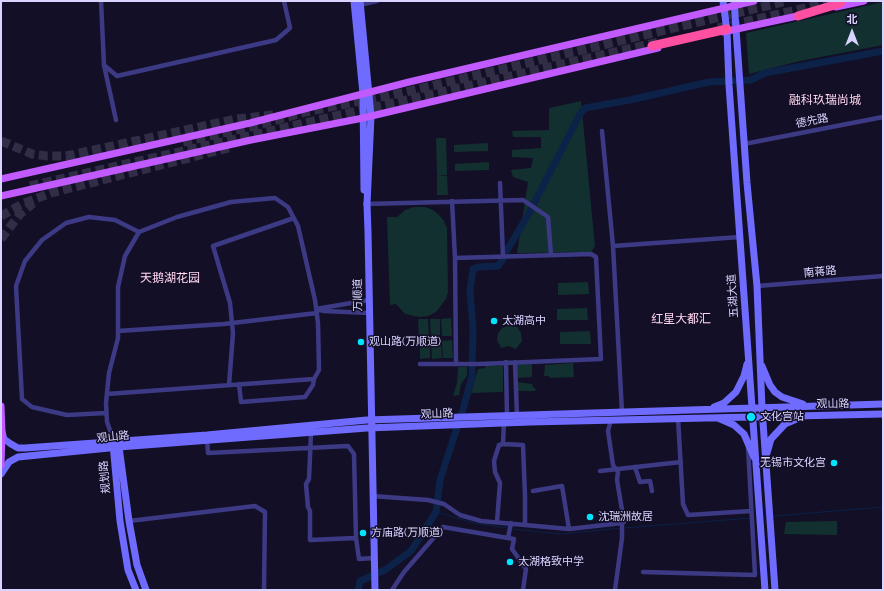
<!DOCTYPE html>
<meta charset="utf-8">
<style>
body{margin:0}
#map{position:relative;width:884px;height:591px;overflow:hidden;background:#130f26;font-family:Raleway,"Noto Sans SC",sans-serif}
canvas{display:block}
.frame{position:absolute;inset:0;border:2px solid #d9d4ff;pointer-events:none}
.north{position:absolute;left:832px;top:12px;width:40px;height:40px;-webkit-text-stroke:3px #130f26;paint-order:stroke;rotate:0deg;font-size:11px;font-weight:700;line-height:16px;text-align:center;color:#d9d4ff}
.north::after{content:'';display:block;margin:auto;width:14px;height:18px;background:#d9d4ff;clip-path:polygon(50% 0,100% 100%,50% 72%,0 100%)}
</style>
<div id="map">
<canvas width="884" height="591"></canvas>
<div class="frame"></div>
<div class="north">北</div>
</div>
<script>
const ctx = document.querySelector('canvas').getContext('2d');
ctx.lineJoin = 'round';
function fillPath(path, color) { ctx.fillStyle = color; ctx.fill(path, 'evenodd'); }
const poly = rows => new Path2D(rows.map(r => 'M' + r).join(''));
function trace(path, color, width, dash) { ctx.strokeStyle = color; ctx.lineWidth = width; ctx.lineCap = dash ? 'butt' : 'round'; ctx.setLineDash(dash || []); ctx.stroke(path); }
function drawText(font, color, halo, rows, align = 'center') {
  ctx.font = font + ' Raleway,"Noto Sans SC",sans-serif'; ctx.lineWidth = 3; ctx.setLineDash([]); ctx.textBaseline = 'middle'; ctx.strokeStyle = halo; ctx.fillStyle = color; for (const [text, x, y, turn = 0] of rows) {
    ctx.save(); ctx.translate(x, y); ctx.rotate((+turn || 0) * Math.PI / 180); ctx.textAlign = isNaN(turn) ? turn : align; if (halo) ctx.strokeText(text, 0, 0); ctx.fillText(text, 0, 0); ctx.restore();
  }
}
const green = poly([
 [883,2,883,45,800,61,749,74,746,33],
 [581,101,595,246,591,252,517,253,528,182,513,177,511,170,531,168,533,158,512,157,512,150,541,148,541,137,513,137,512,131,549,130,549,108],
 [436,138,446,138,447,175,437,176],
 [488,143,488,151,454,152,454,145],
 [489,162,489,170,455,171,455,164],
 [437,176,447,176,448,195,437,195],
 [414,207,425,207,433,210,439,215,444,221,447,228,448,292,446,299,436,312,428,316,419,317,405,314,396,304,390,305,387,217,396,217,396,218,405,210],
 [588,282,589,294,558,295,558,283],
 [587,308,588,320,557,320,557,309],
 [451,318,452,336,442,336,441,319],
 [418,319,428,319,429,337,419,337],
 [430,319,440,319,440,336,431,337],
 [508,326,517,327,521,333,522,341,516,349,508,346,501,348,497,340,498,333,502,328],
 [590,331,591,344,560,344,560,332],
 [452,340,453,358,443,358,442,341],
 [420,341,430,341,430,358,420,359],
 [431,341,441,341,442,358,432,359],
 [517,363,532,363,532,377,517,378],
 [573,363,574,377,550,378,549,376,544,376,545,365],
 [486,365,503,366,503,392,471,393,478,369,485,368],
 [458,367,467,367,467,376,461,384,459,395,453,396,457,383],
 [518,382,532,384,533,387,536,389,535,391,518,391],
 [837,521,837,535,784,534,786,522]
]);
const stream = poly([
 [436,512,474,523,507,528],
 [774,516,883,507],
 [624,528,751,518],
 [513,529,561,534,621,528]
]);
const river = poly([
 [506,252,528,215,580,114,585,108,630,100,709,82,751,80,765,73,883,51],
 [358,590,360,581,385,570,411,551,436,512,440,480,464,406,472,376,473,328,470,291,473,269,478,267,498,266,503,259]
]);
const highwayTunnel = poly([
 [718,28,831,2],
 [1,141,32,154,47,156,66,156,236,119,273,115],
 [183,142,254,126,306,112,406,92,787,1],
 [30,186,659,42],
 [1,216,22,204,51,193,232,147],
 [1,239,20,214,32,204,35,203]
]);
const street = poly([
 [101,1,104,65,116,120],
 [359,5,377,1],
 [104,65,117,76,276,40,290,28,284,1],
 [602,131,613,246,622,412],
 [744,144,883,117],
 [500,183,503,256],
 [365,204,523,200,548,217,551,255],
 [613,246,740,237],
 [455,258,456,364],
 [757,286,883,276],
 [369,300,316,309,324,311,369,313],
 [118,331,224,324,317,313],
 [506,362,507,416],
 [515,362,517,416],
 [420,364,480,364,601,359,596,257,591,254,455,258,452,201],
 [239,384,241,402,305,397,313,385,314,379],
 [229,385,233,333,230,303,213,246,294,218],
 [107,394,314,379,319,370,318,323,315,300,298,226,288,207,275,198,231,202,177,217,139,232,125,256,118,287,118,338,109,373,106,403,107,422,114,441],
 [106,413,67,415,32,407,22,399,16,286,25,261,42,240,66,223,89,217,115,220,139,232],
 [678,418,683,504,688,515,751,511],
 [611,420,608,431,613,465,618,472,617,480,624,522,622,523],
 [504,421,503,444,523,445,525,496,525,524],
 [311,433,309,479,306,484,308,507,310,511,310,540,356,538],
 [207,439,208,453,348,446,354,454,356,538,359,559,374,558],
 [635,467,640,482,650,481,652,491],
 [600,471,681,462],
 [533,491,562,486,569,529],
 [372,496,428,500,444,504,460,515,481,521,569,529,622,523,622,538,615,590],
 [129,521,255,506,265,512,264,590],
 [497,522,500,483,495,472,494,461,499,445,503,444],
 [508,538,511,523],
 [643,572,755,575,748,447],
 [392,590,404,572,443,527,514,539,512,549,526,569,523,590]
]);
const secondary = poly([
 [354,1,363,94,364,190],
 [360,1,371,116,367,204,368,232,375,590],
 [723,1,727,31,729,85,765,590],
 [734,1,747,183,757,286,762,408,775,590],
 [762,366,770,385,775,392,782,397,803,404],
 [714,407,724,403,736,392,744,376,747,364],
 [718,418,734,425,744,434,754,457],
 [2,432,4,439,11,444,18,448,25,448,207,435,367,420,883,404],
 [113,444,120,521,128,570,136,590],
 [117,444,119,447,129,521,137,565,146,590],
 [767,453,771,439,785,424,801,417],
 [1,474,9,462,18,457,119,447,367,428,530,422,883,414]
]);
const primary = poly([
 [836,7,864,1],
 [723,32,802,15],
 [1,179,250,123,409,82,754,1],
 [1,196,251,140,363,118,658,48],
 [1,406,2,432,1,465]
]);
const highway = poly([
 [798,16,841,3],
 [652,46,727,29]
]);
const markers = [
 [494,321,4,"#00e5ff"],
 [361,342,4,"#00e5ff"],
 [751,417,5,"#00e5ff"],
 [834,463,4,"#00e5ff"],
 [590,517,4,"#00e5ff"],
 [363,533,4,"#00e5ff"],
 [510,562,4,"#00e5ff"]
];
const streetNames = [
 ["德先路",812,121,-11],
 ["南蒋路",820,272,-5],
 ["万顺道",358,295,-91],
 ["五湖大道",733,296,-94],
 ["观山路",833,404,-1],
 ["观山路",437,414,-2],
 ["观山路",113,437,-6],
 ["规划路",105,477,-95]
];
const poiNames = [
 ["太湖高中",502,321],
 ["观山路(万顺道)",369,342],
 ["文化宫站",760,417],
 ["无锡市文化宫",826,463,"right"],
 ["沈瑞洲故居",598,517],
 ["方庙路(万顺道)",371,533],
 ["太湖格致中学",518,562]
];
const neighbourhoodNames = [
 ["融科玖瑞尚城",825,100],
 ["天鹅湖花园",170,278],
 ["红星大都汇",681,319]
];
fillPath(green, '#12302f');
trace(stream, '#0c2248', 1);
trace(river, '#0c2248', 7);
trace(highwayTunnel, '#312d47', 9, [9, 4.5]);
trace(street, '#3d3a85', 4.5);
trace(secondary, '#6f6bff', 7);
trace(primary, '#c25bff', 7);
trace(highway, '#ff4fa3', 9);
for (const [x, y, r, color] of markers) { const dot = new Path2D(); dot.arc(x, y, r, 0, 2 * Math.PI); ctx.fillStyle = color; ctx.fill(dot); trace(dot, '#130f26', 1.5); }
drawText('11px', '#d9d4ff', '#130f26', streetNames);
drawText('11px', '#d9d4ff', '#130f26', poiNames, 'left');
drawText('12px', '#ffd6f0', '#130f26', neighbourhoodNames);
</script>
